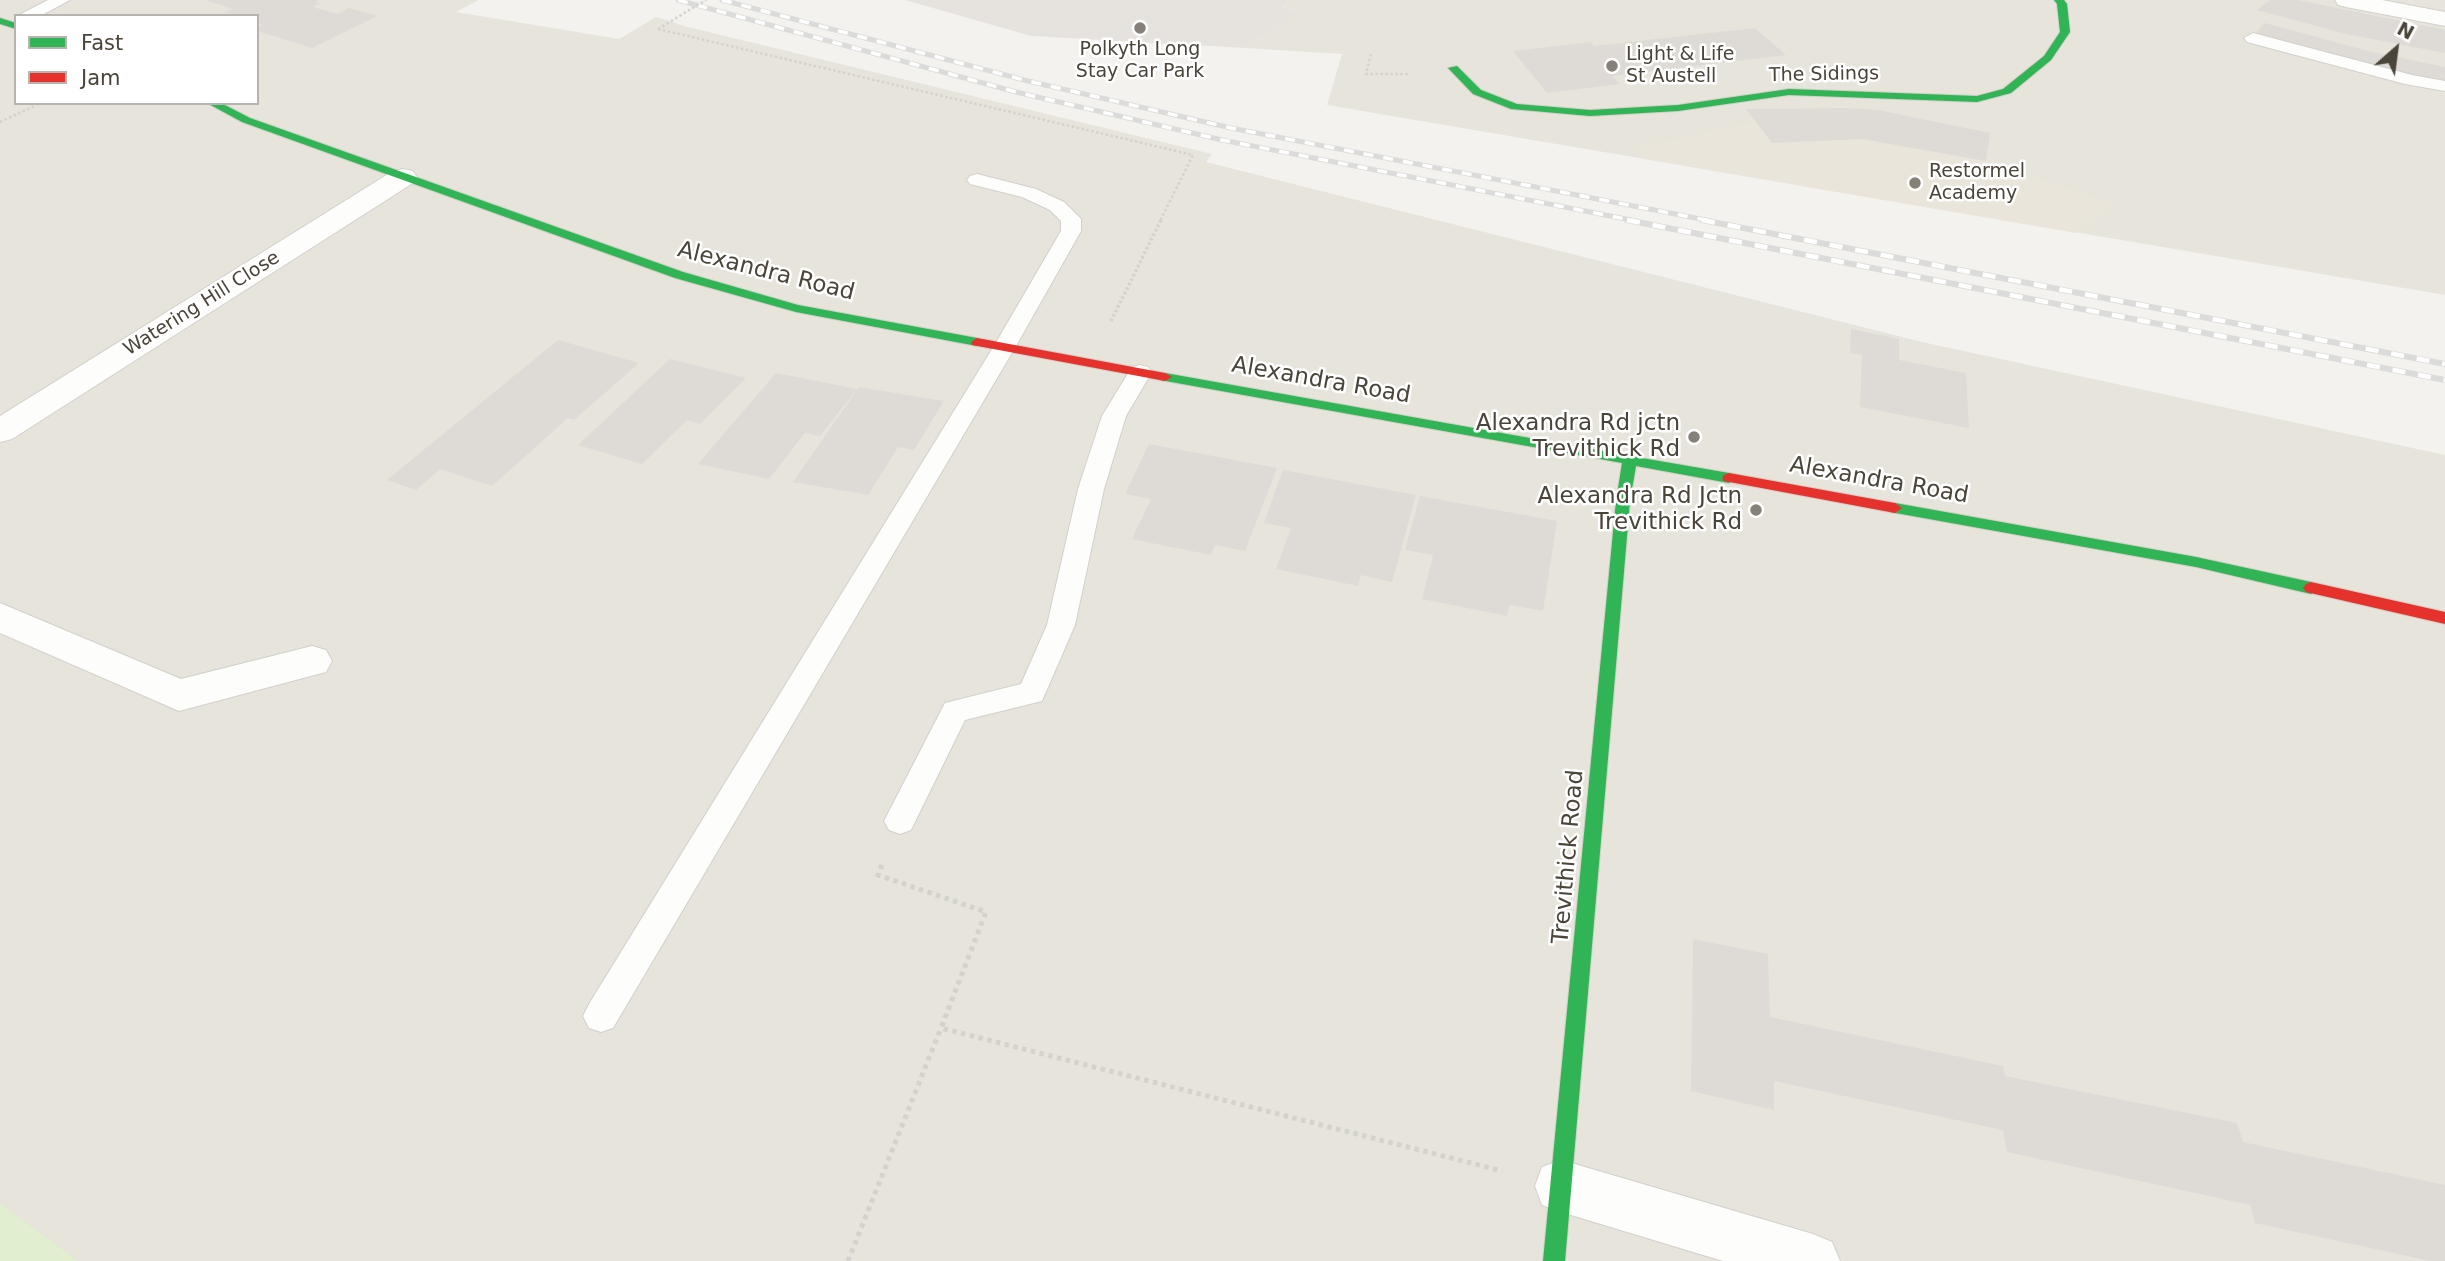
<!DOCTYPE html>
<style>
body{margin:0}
#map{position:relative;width:2445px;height:1261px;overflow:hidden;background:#f4f2ee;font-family:"DejaVu Sans",sans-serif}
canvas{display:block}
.legend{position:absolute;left:14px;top:14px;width:245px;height:91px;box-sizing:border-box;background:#fff;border:2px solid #b7b4b0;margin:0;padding:9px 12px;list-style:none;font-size:21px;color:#4b4439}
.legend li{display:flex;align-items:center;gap:14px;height:35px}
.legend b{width:35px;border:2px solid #b7b4b0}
.north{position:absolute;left:2361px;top:14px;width:70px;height:70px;-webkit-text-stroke:5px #fff;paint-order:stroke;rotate:28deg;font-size:19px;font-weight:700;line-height:28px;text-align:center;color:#4b4439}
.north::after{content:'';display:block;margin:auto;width:24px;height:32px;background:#4b4439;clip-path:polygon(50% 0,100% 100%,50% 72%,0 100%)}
</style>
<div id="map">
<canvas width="2445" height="1261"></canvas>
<ul class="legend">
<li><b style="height:9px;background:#30b455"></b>Fast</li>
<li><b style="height:9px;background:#e5322d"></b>Jam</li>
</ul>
<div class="north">N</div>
</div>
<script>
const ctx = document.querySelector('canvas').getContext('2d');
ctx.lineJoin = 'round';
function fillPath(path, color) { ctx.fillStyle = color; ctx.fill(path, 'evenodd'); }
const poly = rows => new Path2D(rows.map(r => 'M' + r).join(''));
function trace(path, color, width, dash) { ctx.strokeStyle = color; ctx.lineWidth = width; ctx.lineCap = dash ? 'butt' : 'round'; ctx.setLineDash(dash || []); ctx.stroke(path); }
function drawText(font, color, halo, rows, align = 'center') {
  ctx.font = font + ' "DejaVu Sans",sans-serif'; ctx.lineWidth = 5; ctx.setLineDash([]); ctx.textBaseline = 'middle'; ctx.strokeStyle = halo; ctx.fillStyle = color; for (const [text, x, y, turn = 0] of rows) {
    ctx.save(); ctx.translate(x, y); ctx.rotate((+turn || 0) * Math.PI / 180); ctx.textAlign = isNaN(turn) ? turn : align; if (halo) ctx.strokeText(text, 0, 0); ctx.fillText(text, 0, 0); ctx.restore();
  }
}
const residential = poly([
 [0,0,479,0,456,12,619,39,656,17,688,27,1212,154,1206,162,1922,342,2445,455,2445,1261,0,1261],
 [16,16,257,16,257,103,16,103],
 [1288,0,2445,0,2445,295,1327,105,1342,54,1245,48,1297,13,1281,5]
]);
const education = poly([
 [1846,108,1878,110,1990,133,1986,161,2113,204,2076,233,1644,159,1641,147,1755,121,1746,109]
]);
const green = poly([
 [0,1204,78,1261,0,1261]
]);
const parking = poly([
 [905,0,1288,0,1282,6,1298,13,1245,48,1031,36]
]);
const building = poly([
 [205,0,319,0,315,2,321,3,313,7,337,14,349,8,377,16,312,48,257,31,257,28,263,25,257,23,257,16,224,13,233,9],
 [2270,0,2298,0,2445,30,2445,53,2346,34,2257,10],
 [2265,23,2368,51,2445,67,2445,83,2383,70,2254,35],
 [1755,28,1786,55,1612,76,1620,84,1547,93,1513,51,1591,42,1594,46],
 [1846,108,1878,110,1990,133,1986,161,1862,139,1772,143,1746,109],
 [1851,329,1899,339,1899,360,1966,373,1969,428,1860,407,1862,355,1850,353],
 [558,340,639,363,574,420,568,418,492,486,440,469,416,490,387,480],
 [670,359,746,378,700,424,687,420,642,464,578,445],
 [776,373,857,389,820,436,805,433,769,479,698,464],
 [859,387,944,401,914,450,898,447,868,495,793,482],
 [1149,444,1277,468,1245,551,1215,545,1211,555,1132,539,1151,499,1125,494],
 [1283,470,1416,495,1392,582,1361,575,1358,586,1276,569,1291,528,1264,523],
 [1420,496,1557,521,1543,611,1510,605,1507,616,1422,599,1433,555,1405,550],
 [1693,939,1768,954,1770,1017,2003,1066,2005,1076,2237,1123,2243,1142,2445,1185,2445,1261,2430,1261,2255,1223,2250,1205,2007,1152,2003,1130,1774,1081,1774,1110,1691,1091]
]);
const pathFar2 = poly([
 [658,29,1193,155,1160,221],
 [1371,54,1366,74,1408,74],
 [0,122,41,103]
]);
const pathFar1 = poly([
 [1111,321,1161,220]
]);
const path = poly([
 [882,865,878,875,986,912,941,1028,1502,1171],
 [848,1261,941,1028]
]);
const lane = poly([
 [48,0,70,0,40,16,17,16,48,0],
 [2253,33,2412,75,2445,81,2445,91,2405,84,2247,42,2244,38,2253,33],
 [977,174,1036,189,1064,202,1081,219,1081,231,1016,346,613,1028,601,1032,589,1028,583,1016,589,1004,994,346,1061,231,1061,221,1050,210,1022,197,970,184,967,180,970,176,977,174],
 [1140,365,1148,367,1152,372,1126,416,1104,489,1075,625,1042,701,965,720,911,830,900,834,889,830,884,821,945,703,1021,684,1047,625,1078,489,1102,416,1132,367,1140,365]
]);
const street = poly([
 [2335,0,2382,0,2445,12,2445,26,2346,7,2338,5,2335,0],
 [403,169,413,171,417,177,413,183,12,439,0,442,0,416,393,171,403,169],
 [0,603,181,679,312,646,326,650,332,661,326,672,179,711,0,633,0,603],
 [1561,1160,1813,1234,1832,1242,1840,1261,1723,1261,1561,1212,1542,1205,1535,1186,1542,1167,1561,1160]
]);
const fast = poly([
 [2054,0,2064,0,2067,4,2070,32,2051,60,2011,93,1977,102,1789,95,1678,111,1590,116,1511,109,1473,94,1448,68,1457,66,1481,90,1517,104,1590,110,1678,105,1789,89,1977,96,2003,89,2044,56,2060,32,2057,4,2054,0],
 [0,18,16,23,16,29,0,24,0,18],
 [207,103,221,103,250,118,683,272,798,305,977,338,983,342,977,346,796,312,675,278,242,122,207,103],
 [1165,373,1625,455,1630,453,1636,457,1729,473,1736,478,1729,483,1636,466,1630,501,1565,1261,1543,1261,1616,501,1622,463,1160,380,1160,374,1165,373],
 [1895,503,2196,557,2311,582,2319,588,2311,594,2196,567,1890,512,1888,508,1895,503]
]);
const jam = poly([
 [977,338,1165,373,1172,377,1165,381,972,345,971,342,977,338],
 [1729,473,1895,503,1902,508,1895,513,1724,481,1722,478,1724,475,1729,473],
 [2311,582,2445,612,2445,624,2306,592,2303,588,2306,584,2311,582]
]);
const railFar1 = poly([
 [678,0,1016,92,1222,140,1636,221],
 [722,0,1028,81,1231,128,1711,221]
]);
const rail = poly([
 [1627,220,2445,380],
 [1702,220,2445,364]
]);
const pathBridge = poly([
 [658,29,706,0]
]);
const markers = [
 [1140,28,7,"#868178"],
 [1612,66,7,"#868178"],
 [1915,183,7,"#868178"],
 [1694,437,7,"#868178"],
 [1756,510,7,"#868178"]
];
const farPoinames = [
 ["Polkyth Long",1140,50,"center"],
 ["Stay Car Park",1140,72,"center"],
 ["Light & Life",1626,55],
 ["St Austell",1626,77],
 ["Restormel",1929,172],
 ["Academy",1929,194]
];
const farStreetnames = [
 ["The Sidings",1824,75,-1],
 ["Watering Hill Close",202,304,-32]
];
const streetNames = [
 ["Alexandra Road",766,272,14],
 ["Alexandra Road",1321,381,10],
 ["Alexandra Road",1879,481,10],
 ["Trevithick Road",1569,857,-85]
];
const poiNames = [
 ["Alexandra Rd jctn",1680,424],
 ["Trevithick Rd",1680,450],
 ["Alexandra Rd Jctn",1742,497],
 ["Trevithick Rd",1742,523]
];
fillPath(residential, '#e7e4dc');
fillPath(education, '#eae5da');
fillPath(green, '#e1eecf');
fillPath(parking, '#e6e3df');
fillPath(building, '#dedbd6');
trace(lane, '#d2d0cb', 2);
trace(street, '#d2d0cb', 2);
trace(fast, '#d3cfc5', 2);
trace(jam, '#d3cfc5', 2);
trace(pathFar2, '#d3d2cc', 2.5, [2.5, 2.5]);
trace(pathFar1, '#d3d2cc', 3.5, [2.5, 2.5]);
trace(path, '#d3d2cc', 5, [4.5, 4.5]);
fillPath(lane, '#fdfdfc');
fillPath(street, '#fdfdfc');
fillPath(fast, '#30b455');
fillPath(jam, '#e5322d');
trace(railFar1, '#dbdbda', 5);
trace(rail, '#dbdbda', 6);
trace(railFar1, '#fff', 3.5, [10]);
trace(rail, '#fff', 4.5, [13]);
trace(pathBridge, '#d3d2cc', 2.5, [2.5, 2.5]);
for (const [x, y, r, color] of markers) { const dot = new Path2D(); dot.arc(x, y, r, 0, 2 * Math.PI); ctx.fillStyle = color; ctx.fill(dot); trace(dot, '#fff', 2.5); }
drawText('19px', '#4b4439', '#fff', farPoinames, 'left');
drawText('19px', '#4b4439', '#fff', farStreetnames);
drawText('23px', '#4b4439', '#fff', streetNames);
drawText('23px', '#4b4439', '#fff', poiNames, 'right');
</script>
